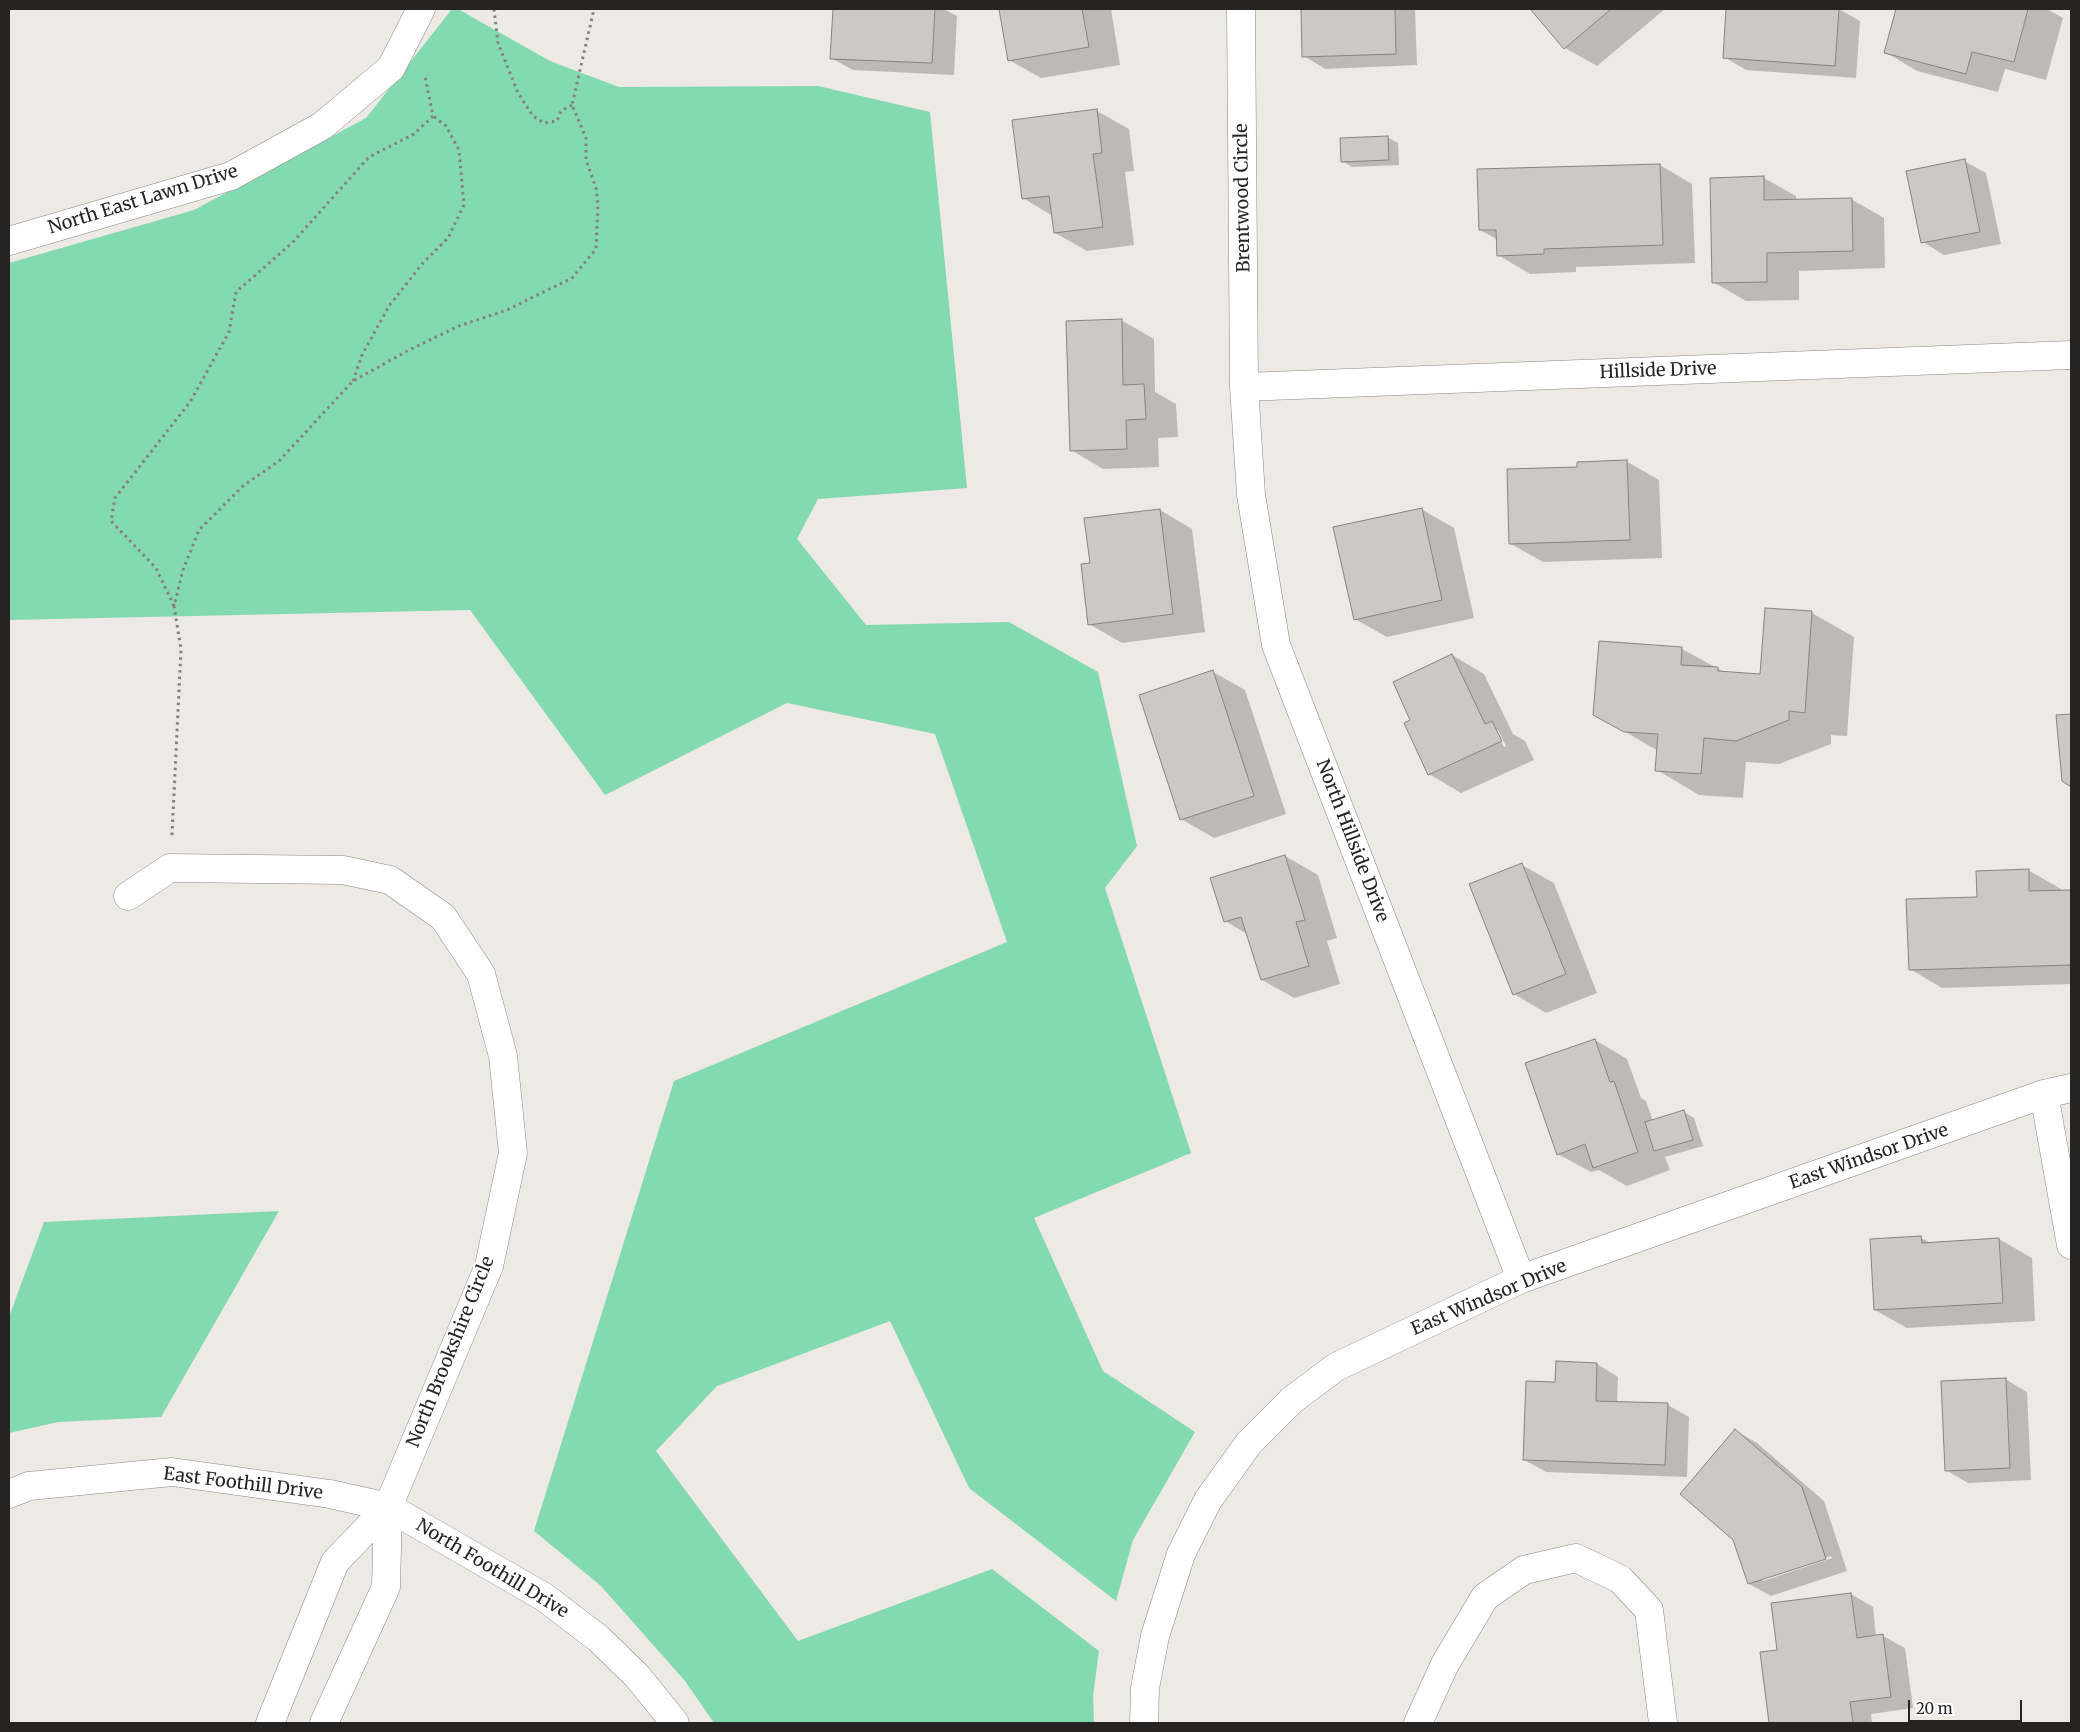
<!DOCTYPE html>
<style>
body{margin:0}
#map{position:relative;width:2080px;height:1732px;overflow:hidden;background:#ede9e4;font-family:Merriweather,serif}
canvas{display:block}
.frame{position:absolute;inset:0;border:10px solid #262422;pointer-events:none}
.scale{position:absolute;left:1908px;top:1700px;width:114px;height:22px;box-sizing:border-box;border:2px solid #262422;border-top:0;padding-left:6px;font-size:15px;line-height:18px;white-space:nowrap;color:#262422;-webkit-text-stroke:4px #fff;paint-order:stroke}
</style>
<div id="map">
<canvas width="2080" height="1732"></canvas>
<div class="frame"></div>
<div class="scale">20 m</div>
</div>
<script>
const ctx = document.querySelector('canvas').getContext('2d');
ctx.lineJoin = 'round';
function fillPath(path, color) { ctx.fillStyle = color; ctx.fill(path, 'evenodd'); }
const poly = rows => new Path2D(rows.map(r => 'M' + r).join(''));
function trace(path, color, width, dash) { ctx.strokeStyle = color; ctx.lineWidth = width; ctx.lineCap = dash ? 'butt' : 'round'; ctx.setLineDash(dash || []); ctx.stroke(path); }
function drawText(font, color, halo, rows, align = 'center') {
  ctx.font = font + ' Merriweather,serif'; ctx.lineWidth = 4.5; ctx.setLineDash([]); ctx.textBaseline = 'middle'; ctx.strokeStyle = halo; ctx.fillStyle = color; for (const [text, x, y, turn = 0] of rows) {
    ctx.save(); ctx.translate(x, y); ctx.rotate((+turn || 0) * Math.PI / 180); ctx.textAlign = isNaN(turn) ? turn : align; if (halo) ctx.strokeText(text, 0, 0); ctx.fillText(text, 0, 0); ctx.restore();
  }
}
const green = poly([
 [452,9,458,9,550,61,619,87,818,86,930,112,967,488,818,499,797,539,866,625,1009,622,1098,672,1137,846,1105,888,1191,1153,1034,1218,1103,1371,1195,1432,1133,1540,1116,1601,969,1488,890,1321,717,1386,656,1451,798,1641,992,1569,1099,1651,1093,1696,1094,1723,714,1723,685,1681,601,1586,534,1531,674,1081,1007,942,935,734,787,703,605,795,470,610,9,620,9,263,194,210,366,118],
 [279,1211,161,1417,58,1422,9,1433,9,1317,44,1222]
]);
const shadow = poly([
 [834,9,944,9,957,16,954,75,853,70,831,58],
 [1000,9,1111,9,1120,65,1041,78,1009,60],
 [1302,9,1415,9,1417,65,1325,69,1304,56],
 [1532,9,1665,9,1597,66,1565,48],
 [1728,9,1769,11,1770,9,1839,9,1860,21,1856,78,1746,70,1724,57],
 [1897,9,2047,9,2063,18,2046,80,2005,69,1998,92,1917,71,1885,52],
 [1097,111,1129,129,1134,171,1125,172,1134,245,1087,251,1055,233,1053,216,1023,198],
 [1387,137,1398,143,1399,165,1352,167,1342,161],
 [1964,161,1986,173,2001,244,1944,255,1923,242],
 [1660,165,1692,184,1695,263,1576,267,1576,272,1530,274,1498,255,1498,240,1480,230],
 [1764,178,1796,196,1796,200,1851,199,1884,218,1885,268,1799,271,1799,300,1746,301,1713,282],
 [1121,320,1154,339,1155,392,1176,404,1178,437,1158,438,1159,467,1103,469,1071,450],
 [1626,461,1659,480,1662,558,1543,562,1511,544,1579,468],
 [1421,509,1454,528,1474,618,1387,637,1355,619],
 [1160,510,1192,529,1205,632,1122,643,1089,624,1091,564],
 [1766,609,1812,613,1854,637,1847,736,1831,735,1831,744,1779,764,1746,762,1743,798,1699,795,1657,770,1658,751,1595,714,1682,649,1726,673,1761,675],
 [1452,655,1484,674,1513,734,1525,741,1534,760,1461,793,1429,774,1412,720],
 [1495,730,1498,730,1506,746,1504,747],
 [1213,672,1245,690,1286,814,1214,838,1181,819],
 [2071,715,2071,786,2063,780,2057,716],
 [1285,856,1318,875,1337,938,1327,941,1340,984,1294,998,1262,980,1247,934,1225,921],
 [1522,865,1554,883,1597,993,1546,1013,1514,994],
 [2028,870,2061,889,2061,892,2071,891,2071,984,1942,988,1910,969,1978,898],
 [1595,1040,1627,1059,1641,1098,1646,1101,1653,1121,1684,1112,1694,1118,1703,1146,1665,1157,1670,1170,1627,1186,1599,1170,1591,1172,1558,1154],
 [1921,1238,1931,1243,1999,1239,2032,1258,2035,1321,1907,1328,1875,1310],
 [1597,1364,1618,1377,1617,1403,1668,1405,1689,1417,1687,1477,1546,1472,1524,1460,1557,1383],
 [2005,1379,2027,1392,2031,1480,1968,1483,1946,1470],
 [1736,1431,1757,1443,1824,1501,1847,1571,1771,1596,1749,1584],
 [1831,1556,1832,1558,1763,1581,1763,1578],
 [1851,1594,1873,1607,1876,1637,1883,1636,1905,1648,1913,1708,1871,1714,1872,1723,1771,1723,1761,1653,1779,1651]
]);
const building = poly([
 [833,9,935,9,932,63,830,59,833,9],
 [999,9,1082,9,1089,47,1008,61,999,9],
 [1301,9,1395,9,1396,54,1302,57,1301,9],
 [1530,9,1611,9,1564,49,1530,9],
 [1726,9,1839,9,1835,66,1723,58,1726,9],
 [1896,9,2028,9,2014,62,1972,52,1966,74,1884,53,1896,9],
 [1097,109,1102,153,1093,154,1103,227,1054,233,1049,196,1022,199,1012,120,1097,109],
 [1388,136,1389,160,1341,162,1340,138,1388,136],
 [1965,159,1980,232,1921,243,1906,171,1965,159],
 [1660,164,1663,245,1544,249,1544,254,1497,256,1496,230,1479,230,1477,169,1660,164],
 [1764,176,1764,200,1852,198,1853,251,1767,253,1767,282,1712,283,1710,178,1764,176],
 [1122,319,1123,385,1144,384,1146,419,1126,420,1127,449,1070,451,1066,321,1122,319],
 [1627,460,1630,540,1509,544,1507,469,1577,467,1577,462,1627,460],
 [1422,508,1442,600,1354,620,1333,527,1422,508],
 [1160,509,1173,614,1088,625,1081,564,1090,563,1084,518,1160,509],
 [1765,608,1812,611,1805,713,1789,711,1789,720,1736,741,1704,738,1701,774,1655,771,1658,734,1624,732,1593,715,1599,641,1682,647,1681,665,1718,667,1718,671,1760,674,1765,608],
 [1452,654,1485,724,1492,721,1502,741,1428,775,1404,723,1410,720,1393,682,1452,654],
 [1213,670,1254,796,1180,820,1139,695,1213,670],
 [2071,714,2071,787,2062,781,2056,715,2071,714],
 [1285,855,1305,920,1296,922,1309,966,1261,980,1241,917,1224,922,1210,878,1285,855],
 [1522,863,1566,974,1513,995,1469,884,1522,863],
 [2029,869,2029,891,2071,890,2071,965,1909,970,1906,899,1977,897,1976,871,2029,869],
 [1595,1039,1610,1082,1614,1081,1638,1152,1593,1168,1585,1144,1557,1155,1525,1063,1595,1039],
 [1684,1110,1693,1140,1654,1151,1645,1122,1684,1110],
 [1921,1236,1922,1243,1999,1238,2003,1303,1874,1310,1870,1239,1921,1236],
 [1556,1361,1597,1363,1596,1401,1668,1403,1665,1465,1523,1460,1526,1381,1555,1382,1556,1361],
 [2006,1378,2010,1468,1945,1471,1941,1381,2006,1378],
 [1735,1429,1802,1487,1826,1559,1748,1584,1733,1540,1680,1494,1735,1429],
 [1851,1593,1857,1638,1883,1634,1891,1697,1850,1702,1853,1723,1769,1723,1760,1652,1777,1650,1771,1603,1851,1593]
]);
const path = poly([
 [494,9,498,43,518,93,533,116,544,123,557,121,561,111,572,105],
 [353,381,362,355,389,306,422,264,448,238,464,205,459,150,446,126,433,116],
 [174,606,156,568,111,521,115,498,190,402,229,332,236,292,293,242,369,157,414,134,433,116,425,77],
 [172,835,181,649,174,606,183,570,199,530,243,486,279,461,353,381,411,349,459,326,507,310,572,278,596,249,598,206,596,188,586,160,586,138,572,105,594,9]
]);
const minor = poly([
 [1241,9,1244,387,1251,495,1276,645,1521,1279],
 [9,241,231,176,322,126,391,68,421,9],
 [1244,387,2071,355],
 [128,896,170,868,343,870,390,880,443,917,481,974,503,1056,513,1153,489,1266,388,1507,335,1562,270,1723],
 [2044,1094,2071,1245],
 [9,1494,29,1486,172,1472,330,1494,388,1507,544,1597,599,1639,637,1676,675,1723],
 [324,1723,386,1587,388,1507],
 [1144,1723,1145,1688,1155,1636,1181,1554,1208,1500,1249,1443,1292,1400,1336,1367,1521,1279,2044,1094,2071,1088],
 [1418,1723,1445,1664,1485,1597,1524,1570,1576,1558,1620,1579,1649,1610,1663,1723]
]);
const streetNames = [
 ["Brentwood Circle",1243,198,-91],
 ["North East Lawn Drive",143,200,-17],
 ["Hillside Drive",1658,371,-2],
 ["North Hillside Drive",1352,841,69],
 ["East Windsor Drive",1869,1157,-19],
 ["East Windsor Drive",1489,1298,-23],
 ["North Brookshire Circle",451,1352,-68],
 ["East Foothill Drive",243,1484,7],
 ["North Foothill Drive",492,1569,31]
];
fillPath(green, '#84dab0');
fillPath(shadow, '#0003');
fillPath(building, '#cec8c5');
trace(building, '#888380', 1);
trace(minor, '#8a8782', 29);
trace(path, '#83807d', 3, [2.5, 4]);
trace(minor, '#fff', 28);
drawText('18px', '#262422', '#fff', streetNames);
</script>
